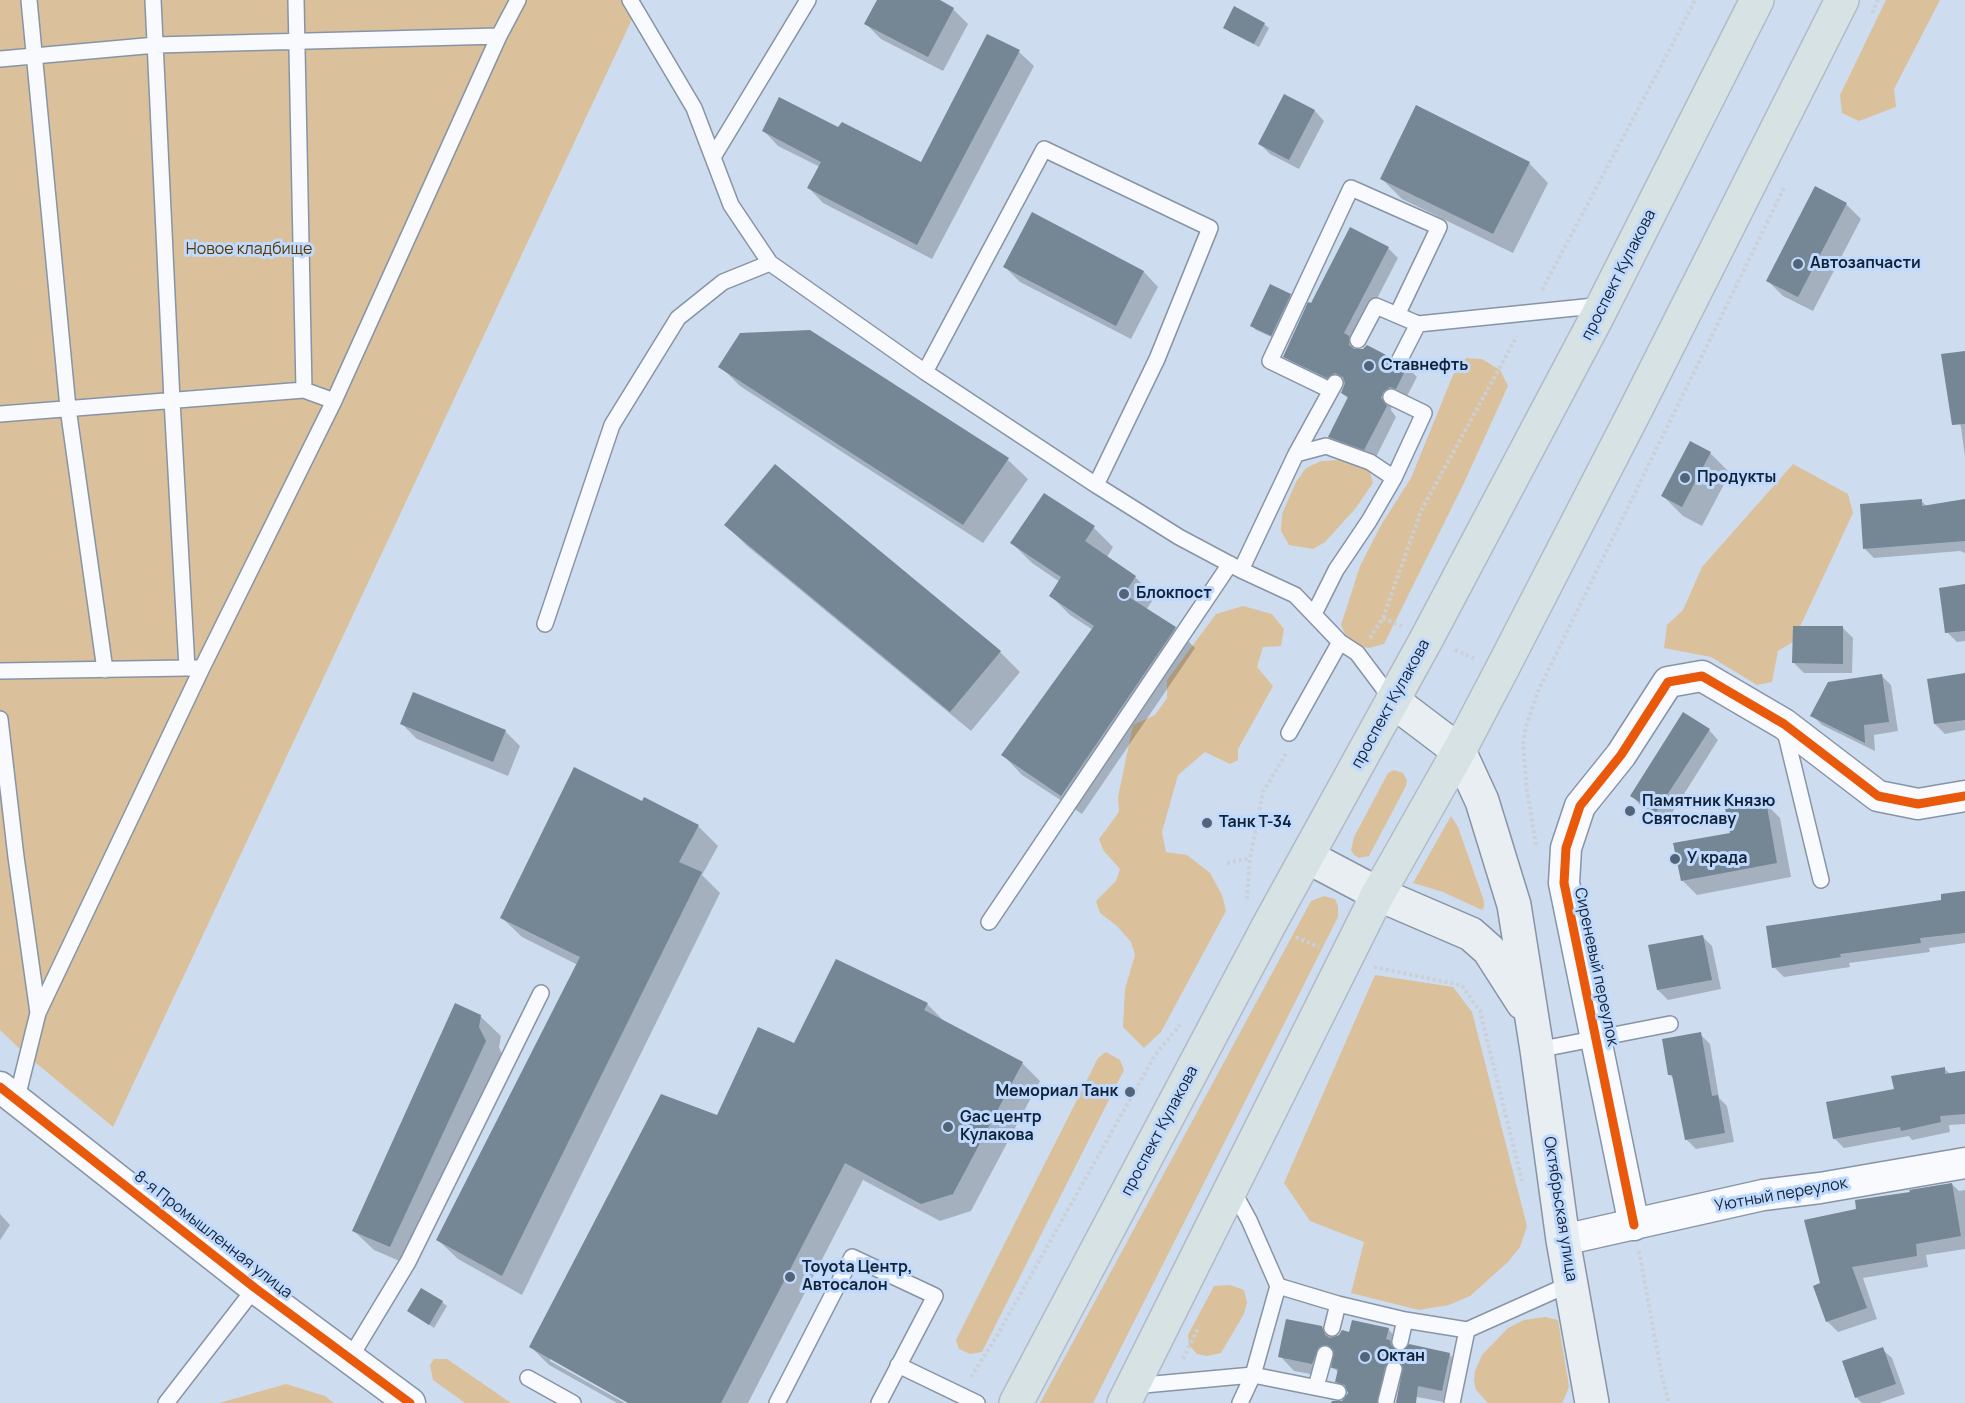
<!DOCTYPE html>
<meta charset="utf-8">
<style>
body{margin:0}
canvas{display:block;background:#cedcef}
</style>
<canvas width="1965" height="1403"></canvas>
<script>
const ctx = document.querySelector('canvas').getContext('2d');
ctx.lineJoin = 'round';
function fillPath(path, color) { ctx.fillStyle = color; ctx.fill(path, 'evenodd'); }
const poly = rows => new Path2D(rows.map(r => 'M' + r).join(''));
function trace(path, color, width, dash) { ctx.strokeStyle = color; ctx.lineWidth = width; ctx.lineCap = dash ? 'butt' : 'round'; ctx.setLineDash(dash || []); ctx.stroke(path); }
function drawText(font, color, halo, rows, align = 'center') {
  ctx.font = font + ' Manrope,sans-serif'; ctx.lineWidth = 6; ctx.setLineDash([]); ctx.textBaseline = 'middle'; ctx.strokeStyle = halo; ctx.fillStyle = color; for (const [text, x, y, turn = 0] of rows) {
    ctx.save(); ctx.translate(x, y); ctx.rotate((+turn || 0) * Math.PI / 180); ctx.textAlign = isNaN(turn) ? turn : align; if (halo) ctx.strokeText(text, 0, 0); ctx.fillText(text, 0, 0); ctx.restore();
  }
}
const green = poly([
 [0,0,641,0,113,1127,24,1053,0,1030],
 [1886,0,1940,0,1894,89,1896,107,1859,121,1842,113,1840,95],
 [1466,358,1482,359,1500,370,1508,386,1464,483,1384,644,1369,648,1355,645,1346,636,1341,625,1360,566,1381,525,1411,478,1453,375],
 [1341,460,1369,469,1373,483,1355,509,1325,542,1313,549,1289,545,1281,531,1282,514,1296,482,1306,468,1321,461],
 [1793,464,1848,494,1853,513,1793,642,1778,651,1772,682,1757,685,1711,657,1664,648,1667,625,1683,610,1702,567],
 [1243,606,1272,614,1284,629,1281,646,1263,647,1257,667,1273,686,1238,749,1238,760,1230,764,1205,752,1178,775,1162,832,1166,852,1187,855,1210,873,1222,895,1226,911,1161,1032,1144,1048,1123,1027,1125,989,1135,955,1131,942,1117,926,1100,913,1096,901,1116,881,1120,869,1103,850,1099,839,1119,812,1118,797,1133,725,1155,715,1167,698,1167,680,1216,614],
 [1394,770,1403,773,1407,780,1406,786,1369,856,1359,858,1354,855,1351,850,1354,837,1388,773],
 [1451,816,1458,827,1484,901,1484,907,1482,910,1443,892,1413,883],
 [1324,896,1335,899,1338,906,1338,917,1093,1403,1040,1403,1311,901],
 [1375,975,1453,987,1472,1012,1527,1226,1520,1247,1508,1262,1470,1296,1449,1305,1419,1310,1351,1293,1364,1242,1310,1221,1284,1183],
 [1106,1052,1120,1060,1124,1070,982,1352,970,1354,959,1349,956,1340,1098,1058],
 [1230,1285,1244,1290,1247,1302,1244,1314,1221,1353,1207,1356,1197,1354,1189,1345,1188,1335,1214,1286],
 [1545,1317,1558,1320,1569,1387,1564,1399,1562,1403,1488,1403,1476,1390,1474,1381,1475,1371,1482,1355,1508,1328,1524,1320],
 [434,1359,447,1359,511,1403,465,1403,433,1380,430,1365],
 [286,1384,325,1396,334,1403,219,1403]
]);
const shadow = poly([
 [878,0,936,0,953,9,968,24,943,71,881,39,866,24],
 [1264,24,1269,28,1259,47,1230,32,1225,27],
 [1019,52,1034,66,932,259,823,203,809,188,820,167,778,146,764,131,839,129,921,164],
 [1285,96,1315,111,1324,121,1299,169,1270,154,1260,144],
 [1529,163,1548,183,1513,253,1402,199,1382,179],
 [1846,204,1861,219,1813,311,1783,296,1768,281],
 [1032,214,1144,272,1158,287,1131,339,1020,282,1005,267],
 [1388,248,1398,258,1354,343,1359,350,1389,358,1400,368,1400,371,1404,371,1408,368,1417,377,1406,398,1392,402,1391,410,1396,417,1375,459,1340,446,1330,436,1349,399,1342,393,1347,383,1338,387,1295,366,1285,356,1312,305],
 [1290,295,1294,299,1276,339,1256,330,1251,325],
 [809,332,1008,460,1028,479,983,543,740,386,720,366],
 [1965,352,1965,456,1958,407],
 [1710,453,1730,473,1702,526,1683,516,1663,496],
 [775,466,1000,652,1020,672,971,731,746,545,726,525],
 [1921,501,1927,506,1965,501,1965,553,1960,551,1874,558,1865,549],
 [1094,528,1113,547,1107,557,1135,577,1155,597,1146,610,1175,628,1195,648,1082,814,1022,775,1003,755,1093,630,1070,615,1051,596,1060,582,1032,563,1012,543],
 [1965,586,1965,641,1957,642,1947,632],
 [1843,628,1853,638,1852,673,1804,673,1794,663],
 [1881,675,1891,685,1898,731,1874,735,1875,751,1822,725,1812,715],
 [1965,675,1965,730,1945,734,1935,724],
 [402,724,505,731,520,746,508,776,417,739],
 [1709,730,1718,740,1667,821,1641,806,1632,796],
 [643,803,698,826,718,846,702,875,720,893,522,1295,458,1259,438,1240,578,965,522,937,502,918],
 [1765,803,1780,818,1791,877,1697,895,1682,880],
 [1965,892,1965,943,1929,948,1930,952,1849,963,1850,967,1784,977,1774,967],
 [1702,936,1712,946,1721,989,1668,1000,1658,990],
 [927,1004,945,1022,1022,1063,1040,1081,971,1211,940,1221,863,1180,748,1403,631,1403,550,1357,550,1361,625,1403,617,1403,549,1365,531,1347,718,1116,795,1045],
 [480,1016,501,1036,499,1047,505,1062,404,1263,374,1250,354,1231],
 [1700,1034,1710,1044,1719,1098,1727,1106,1734,1142,1696,1149,1686,1139,1675,1080,1670,1075],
 [1944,1068,1950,1074,1965,1073,1965,1124,1949,1125,1950,1132,1912,1140,1909,1136,1844,1148,1834,1138,1895,1090],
 [1952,1184,1959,1191,1965,1190,1965,1249,1926,1255,1928,1267,1863,1278,1877,1319,1838,1332,1827,1321,1822,1284,1858,1210,1912,1193],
 [0,1214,10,1225,0,1240],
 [442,1302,447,1306,434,1328,409,1311],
 [1322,1328,1333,1338,1351,1334,1388,1329,1402,1344,1400,1352,1449,1354,1463,1369,1449,1403,1417,1397,1400,1380,1396,1393,1393,1392,1391,1403,1333,1403,1342,1402,1349,1393,1337,1381,1339,1373,1331,1365,1327,1377,1294,1371,1280,1356],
 [1882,1349,1892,1358,1905,1394,1879,1403,1862,1403,1857,1398,1844,1361]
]);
const building = poly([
 [877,0,940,0,954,8,928,57,864,24],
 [1234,6,1265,23,1254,44,1223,28],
 [987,34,1020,50,917,245,807,188,821,162,762,131,779,97,838,127,842,122,921,162],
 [1284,94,1315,110,1289,160,1258,144],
 [1416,105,1530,162,1493,234,1380,179],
 [1815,186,1847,203,1798,297,1766,281],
 [1032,212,1144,271,1116,326,1003,267],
 [1350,227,1389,247,1344,333,1349,336,1349,345,1354,349,1363,349,1367,345,1390,357,1391,366,1395,370,1404,369,1408,365,1396,389,1390,387,1383,392,1381,398,1387,406,1364,450,1328,437,1348,397,1341,393,1345,383,1343,377,1335,373,1327,378,1283,357,1308,302,1311,303],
 [1270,284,1291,294,1271,336,1250,326],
 [810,330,1009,458,963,525,718,367,740,333],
 [1965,351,1965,424,1952,425,1941,354],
 [1690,441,1711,452,1682,507,1661,496],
 [775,464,1001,651,950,712,724,525],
 [1044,493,1095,526,1085,541,1136,576,1124,594,1176,627,1061,796,1001,755,1094,626,1049,596,1061,577,1010,543],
 [1922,499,1922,506,1965,499,1965,541,1863,549,1860,504],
 [1965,584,1965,631,1945,633,1939,588],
 [1793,626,1843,626,1843,664,1792,663],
 [1965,673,1965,720,1934,724,1927,679],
 [1882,674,1889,722,1864,725,1865,743,1810,716,1828,682],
 [413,692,506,730,493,762,400,724],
 [1683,712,1710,729,1656,812,1630,796],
 [574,767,642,801,644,797,699,825,679,862,702,872,502,1276,436,1240,580,957,500,918],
 [1766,801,1777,863,1681,881,1673,843,1730,833,1725,808],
 [1965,891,1965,933,1920,938,1921,943,1840,954,1841,957,1772,968,1766,926,1941,900,1941,894],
 [1703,935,1712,980,1657,990,1648,945],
 [836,959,928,1003,924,1010,1023,1062,953,1194,921,1204,845,1163,721,1403,628,1403,529,1347,661,1094,717,1115,758,1027,794,1043],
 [455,1003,481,1015,479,1027,486,1041,390,1247,352,1231],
 [1701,1032,1712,1096,1718,1095,1725,1133,1685,1140,1672,1075,1668,1075,1662,1039],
 [1945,1067,1945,1074,1965,1071,1965,1114,1940,1116,1941,1122,1901,1131,1900,1127,1833,1139,1826,1102,1894,1089,1891,1076],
 [1952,1183,1961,1236,1916,1244,1917,1256,1852,1267,1867,1308,1826,1322,1813,1286,1820,1283,1804,1220,1856,1209,1855,1200,1910,1192,1909,1190],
 [421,1288,443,1301,429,1325,407,1311],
 [1286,1319,1322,1326,1325,1335,1330,1338,1339,1335,1342,1330,1349,1332,1352,1320,1389,1328,1386,1339,1390,1340,1391,1345,1397,1351,1403,1351,1409,1344,1450,1353,1442,1391,1418,1386,1416,1403,1396,1403,1403,1367,1400,1362,1392,1360,1385,1367,1377,1403,1331,1403,1332,1401,1342,1401,1348,1393,1345,1385,1335,1382,1338,1369,1331,1368,1334,1351,1327,1345,1319,1347,1312,1364,1278,1357],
 [1883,1347,1896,1384,1855,1398,1842,1361]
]);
const path = poly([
 [1872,13,1878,0],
 [1542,290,1671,47,1695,0],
 [1383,618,1402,626],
 [1370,638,1383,618,1421,511,1517,336],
 [1455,650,1476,659],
 [1536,845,1527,791,1523,744,1526,726,1539,689,1785,186],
 [1227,863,1250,858],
 [1247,899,1250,858,1263,792,1287,752],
 [1296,937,1319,947],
 [1374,967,1461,985,1480,1011,1522,1181],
 [1639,1251,1662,1377,1669,1403],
 [1183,1359,1199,1326],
 [971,1377,998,1334,1155,1055,1180,1025]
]);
const lane = poly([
 [29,0,68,408,105,670],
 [153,0,172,400,187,668,202,668],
 [296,0,304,390,334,401],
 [630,0,694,108,731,205,770,263],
 [0,59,156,45,499,36],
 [713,157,808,0],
 [1418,324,1604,305],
 [1358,340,1376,306,1418,324,1399,361],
 [925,372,1044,149,1210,228,1157,359,1096,485],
 [1330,390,1270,361,1351,188,1439,227,1397,315],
 [0,414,304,390],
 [1296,454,1326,446,1370,462,1394,478],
 [1241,570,1296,454,1335,383],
 [1314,614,1336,570,1369,521,1394,478,1424,413,1391,397],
 [545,624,612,425,678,318,723,282,770,263,925,372,1096,485,1179,537,1241,570,1295,595,1340,642,1357,653,1393,701],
 [0,671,187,668],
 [0,719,16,857,38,1013],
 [1784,727,1821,880],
 [1289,733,1340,642],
 [989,922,1230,564],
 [1537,1050,1670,1024],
 [16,1102,38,1013,202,668,334,401,499,36,518,0],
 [1232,1189,1249,1220,1278,1286,1338,1304,1405,1320,1467,1330,1572,1283],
 [1332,1328,1338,1304],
 [1400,1342,1405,1320],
 [350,1358,408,1262,541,993],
 [898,1365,977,1403],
 [528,1378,573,1403],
 [1133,1386,1253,1375,1278,1286],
 [1316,1387,1325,1354],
 [1386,1401,1394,1369],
 [166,1403,255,1288],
 [777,1403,852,1257,935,1296,879,1403],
 [1240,1403,1253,1375,1338,1392],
 [1452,1403,1467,1330]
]);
const street = poly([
 [0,1087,255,1288,410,1403],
 [1634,1225,1564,883,1566,848,1580,806,1621,755,1668,682,1702,676,1784,724,1878,796,1918,804,1965,796],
 [1563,1240,1763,1195,1820,1188,1965,1163]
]);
const secondary = poly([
 [1393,701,1459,751,1482,801,1514,905,1537,1050,1563,1240,1592,1403],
 [1308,857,1378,894,1471,934,1489,950,1523,1003]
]);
const primary = poly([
 [1016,1403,1269,925,1427,638,1597,317,1757,0],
 [1124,1403,1378,894,1459,751,1501,671,1636,409,1842,0]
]);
const cycleway = poly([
 [0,1087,255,1288,410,1403],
 [1634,1225,1564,883,1566,848,1580,806,1621,755,1668,682,1702,676,1784,724,1878,796,1918,804,1965,796]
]);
const markers = [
 [1798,264,6,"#546478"],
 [1369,366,6,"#546478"],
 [1685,478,6,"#546478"],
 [1124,594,6,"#546478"],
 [1630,811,6,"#546478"],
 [1207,823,6,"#546478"],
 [1675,859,6,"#546478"],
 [1130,1092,6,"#546478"],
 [948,1127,6,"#546478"],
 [790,1277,6,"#546478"],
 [1365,1357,6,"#546478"]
];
const parkNames = [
 ["Новое кладбище",249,250]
];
const poiNames = [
 ["Автозапчасти",1810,264],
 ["Ставнефть",1381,366],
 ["Продукты",1697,478],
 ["Блокпост",1136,594],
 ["Памятник Князю",1642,802],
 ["Святославу",1642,820],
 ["Танк Т-34",1219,823],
 ["У крада",1687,859],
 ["Мемориал Танк",1118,1092,"right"],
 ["Gac центр",960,1118],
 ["Кулакова",960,1136],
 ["Toyota Центр,",802,1268],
 ["Автосалон",802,1286],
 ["Октан",1377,1357]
];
const streetNames = [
 ["проспект Кулакова",1619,275,-63],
 ["проспект Кулакова",1391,704,-61],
 ["Сиреневый переулок",1596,967,78],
 ["проспект Кулакова",1160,1131,-62],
 ["Уютный переулок",1781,1195,-10],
 ["Октябрьская улица",1560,1209,81],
 ["8-я Промышленная улица",213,1235,38]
];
fillPath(green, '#dac19b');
fillPath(shadow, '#0003');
fillPath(building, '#758694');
trace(lane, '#8794a6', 18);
trace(street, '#8794a6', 33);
trace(secondary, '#8794a6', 36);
trace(primary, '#b1bac6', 36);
trace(path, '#cbd0d6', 4, [3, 3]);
trace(lane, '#f8fafd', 15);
trace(street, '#f8fafd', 30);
trace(secondary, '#e8eef1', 33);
trace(primary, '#d7e2e5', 33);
trace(cycleway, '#e8590c', 9);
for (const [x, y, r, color] of markers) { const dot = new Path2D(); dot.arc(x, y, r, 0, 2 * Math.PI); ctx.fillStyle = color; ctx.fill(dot); trace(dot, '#c0dafd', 2); }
drawText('16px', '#583800', '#c0dafd', parkNames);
drawText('bold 16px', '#122338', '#c0dafd', poiNames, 'left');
drawText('16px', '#122338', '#c0dafd', streetNames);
</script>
